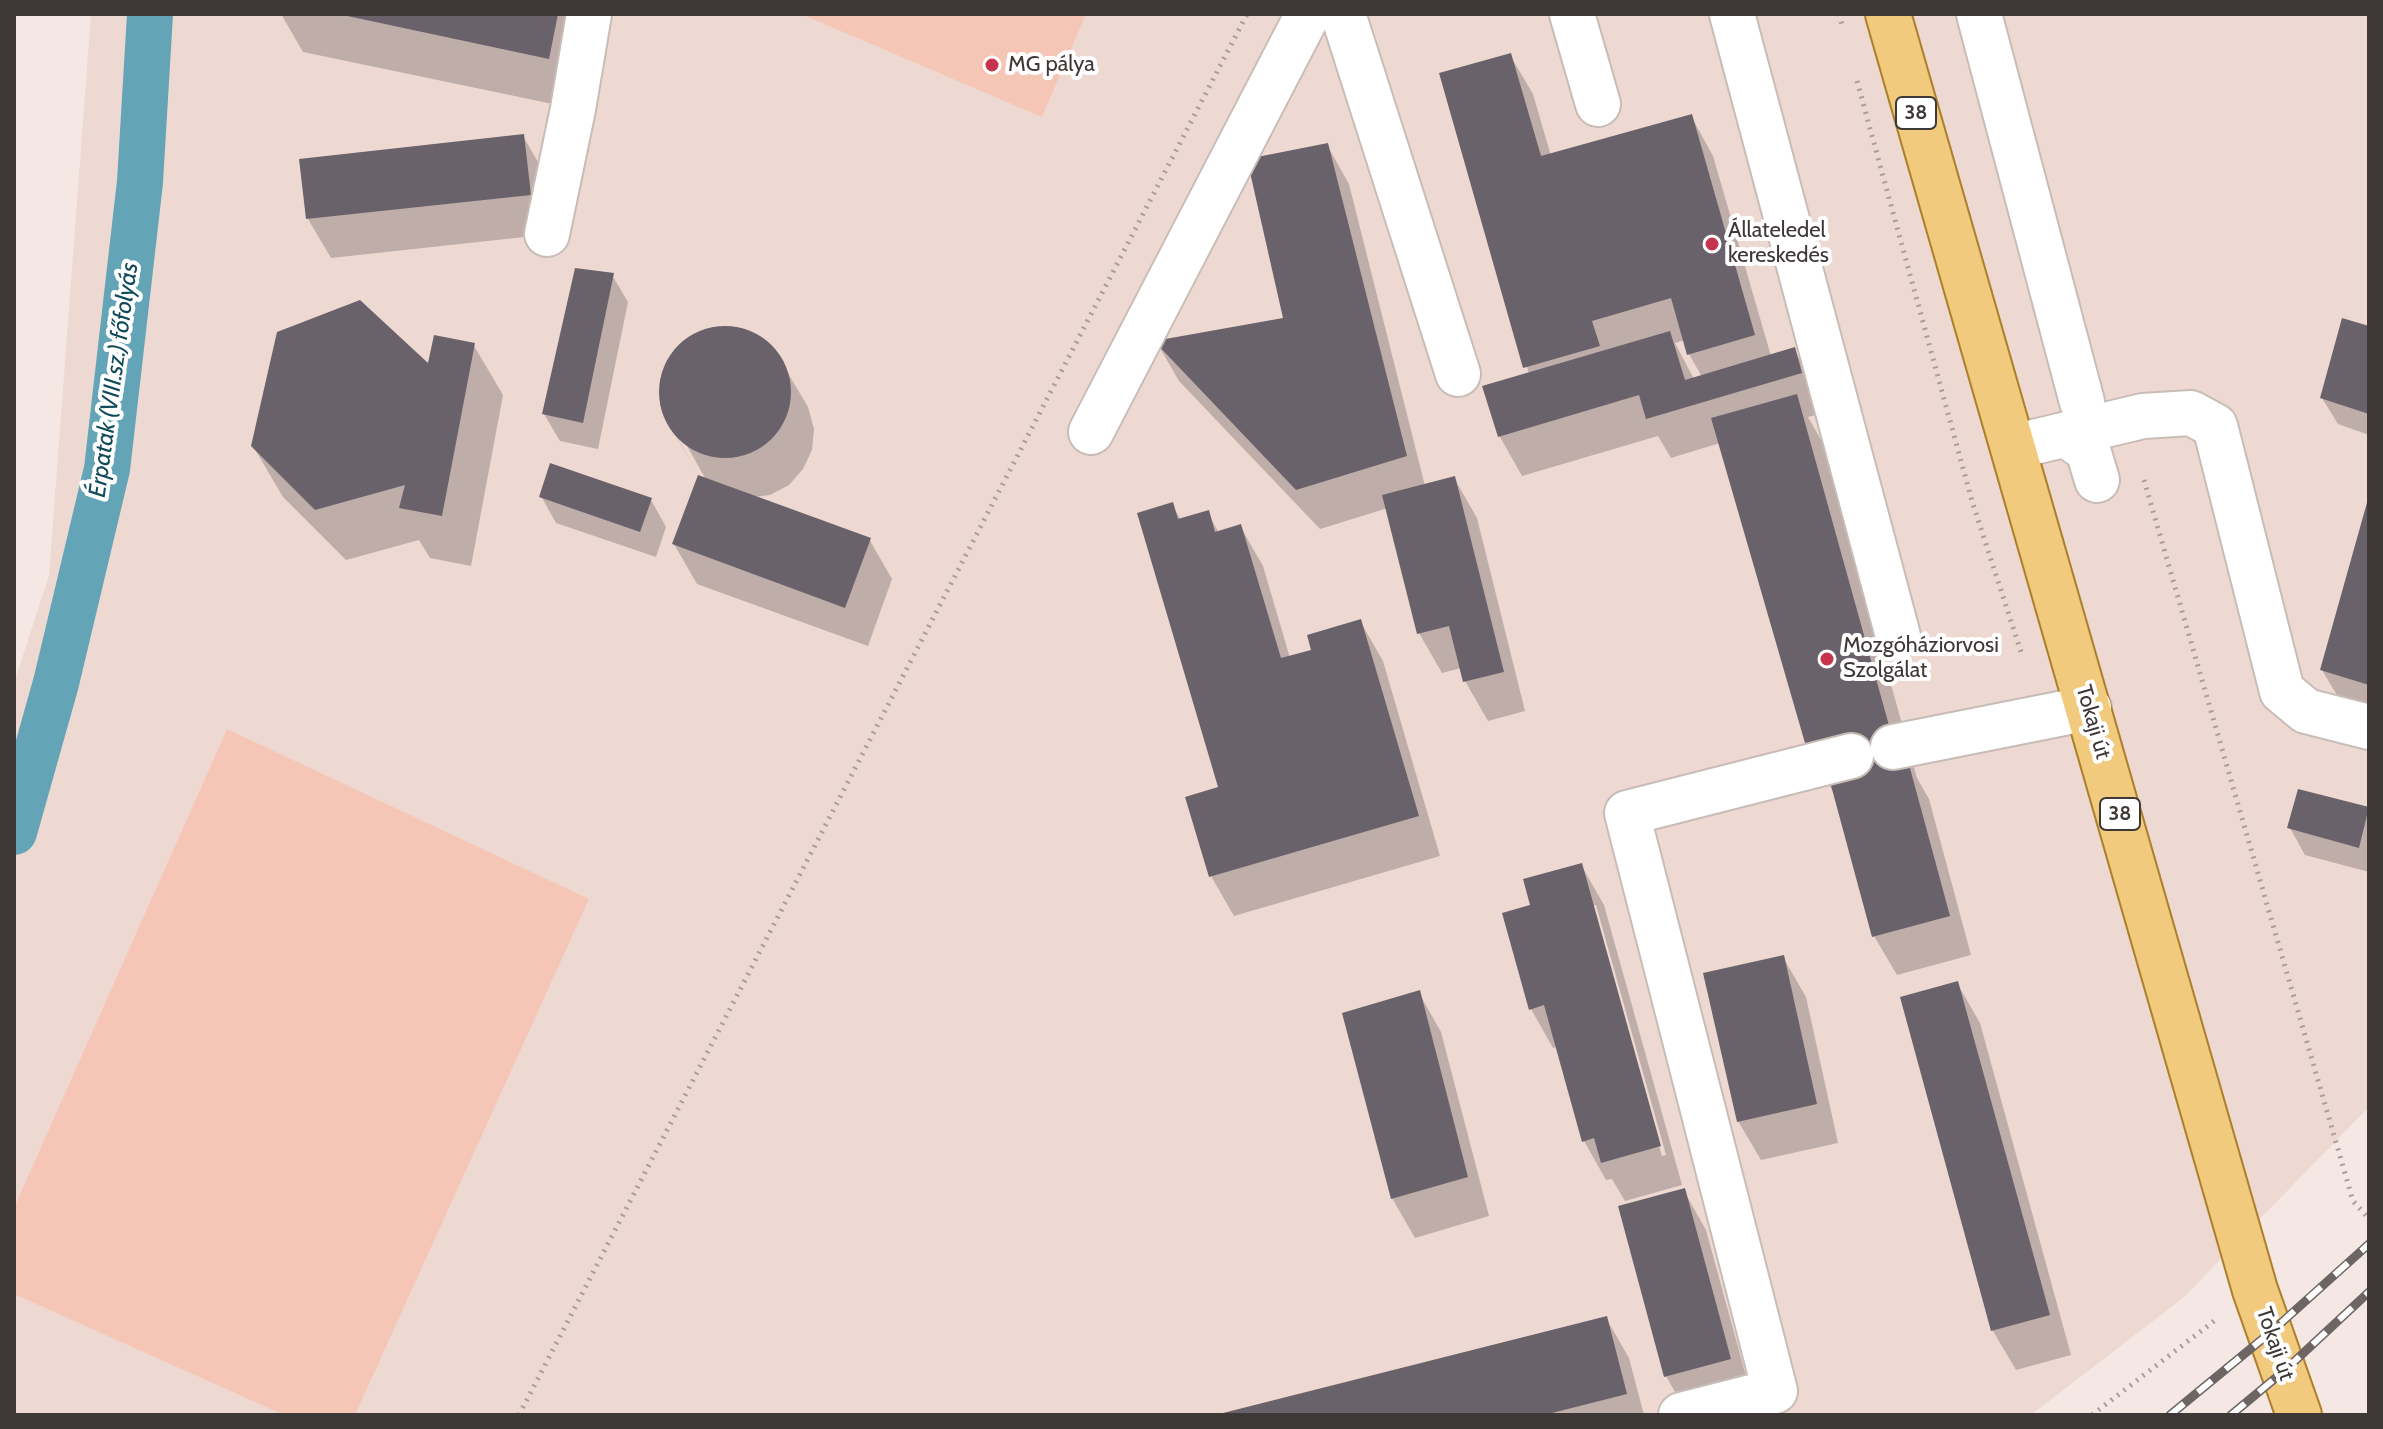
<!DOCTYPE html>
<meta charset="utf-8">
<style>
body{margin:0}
#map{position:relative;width:2383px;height:1429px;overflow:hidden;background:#f5e8e4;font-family:Cabin,sans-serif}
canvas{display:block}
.frame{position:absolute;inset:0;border:16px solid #3e3937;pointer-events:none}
</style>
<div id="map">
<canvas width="2383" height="1429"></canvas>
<div class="frame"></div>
</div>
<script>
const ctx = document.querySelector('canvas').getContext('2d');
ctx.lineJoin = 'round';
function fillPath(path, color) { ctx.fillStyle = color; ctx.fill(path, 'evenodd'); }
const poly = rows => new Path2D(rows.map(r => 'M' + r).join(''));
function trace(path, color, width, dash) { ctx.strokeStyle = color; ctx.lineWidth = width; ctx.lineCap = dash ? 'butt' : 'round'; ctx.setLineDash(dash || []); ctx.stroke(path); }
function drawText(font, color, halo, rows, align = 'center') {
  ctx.font = font + ' Cabin,sans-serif'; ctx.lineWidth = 8; ctx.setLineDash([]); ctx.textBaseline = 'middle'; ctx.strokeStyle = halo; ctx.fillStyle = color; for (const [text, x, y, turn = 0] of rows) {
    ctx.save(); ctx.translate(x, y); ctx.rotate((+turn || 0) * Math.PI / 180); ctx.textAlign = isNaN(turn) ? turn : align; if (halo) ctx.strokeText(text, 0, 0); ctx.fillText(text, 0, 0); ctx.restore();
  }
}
const built = poly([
 [91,14,2369,14,2369,1107,2183,1298,2031,1415,14,1415,14,683,49,575]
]);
const green = poly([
 [801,14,1086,14,1042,117],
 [227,729,589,899,355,1415,284,1415,14,1294,14,1208]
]);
const shadow = poly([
 [281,14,596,14,577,109,303,52],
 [1510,55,1533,94,1551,156,1691,116,1713,156,1771,356,1794,349,1816,389,1824,413,1808,417,1825,447,1917,778,1929,799,1971,955,1897,975,1874,936,1837,798,1808,749,1720,443,1671,458,1658,436,1522,476,1500,437,1485,388,1529,374,1442,74],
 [1685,340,1689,354,1702,377,1694,379,1675,343],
 [523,136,546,176,552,234,331,258,308,219],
 [1327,145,1349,184,1425,486,1454,478,1477,518,1525,711,1488,721,1465,681,1461,668,1442,673,1419,633,1388,508,1320,529,1179,381,1157,343,1286,319],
 [612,275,628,302,598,449,560,441,544,414],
 [2369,328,2369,435,2338,424,2322,398],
 [714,329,736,329,756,336,773,348,808,407,814,429,812,450,803,469,789,485,770,495,754,497,869,539,892,579,868,646,697,584,674,544,705,478,681,435,677,437,697,471,671,428,662,409,661,388,666,367,677,348,694,335],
 [473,344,503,395,471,566,430,558,419,540,346,560,283,497,253,446,430,367],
 [541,496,651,500,666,527,656,557,556,523],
 [2369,503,2369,706,2338,697,2322,670],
 [1172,505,1181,520,1208,513,1219,533,1240,526,1263,566,1290,658,1314,651,1360,621,1383,661,1440,856,1234,916,1211,876,1220,789],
 [2368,809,2369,872,2305,855,2290,828],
 [1581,865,1604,905,1682,1185,1625,1201,1612,1179,1606,1180,1584,1141,1557,1047,1553,1048,1531,1009,1533,906],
 [1592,905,1596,905,1666,1155,1662,1156],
 [1783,957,1806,997,1838,1143,1761,1160,1738,1121],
 [1957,983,1980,1023,2071,1355,2016,1370,1993,1331,1902,998],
 [1419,993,1441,1032,1489,1216,1415,1238,1392,1198],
 [1684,1191,1706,1230,1752,1398,1688,1415,1666,1376],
 [1606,1318,1629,1358,1644,1415,1219,1415]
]);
const canal = poly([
 [14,832,56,683,107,469,140,182,150,14]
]);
const building = poly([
 [338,14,558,14,549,59],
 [1511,53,1541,156,1692,114,1755,335,1687,355,1671,298,1592,321,1600,346,1523,368,1439,73],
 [524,134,531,195,306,219,299,159],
 [1328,143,1407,456,1296,490,1154,341,1283,318,1247,159],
 [575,268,614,273,583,423,542,414],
 [360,300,428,363,434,335,475,343,442,516,399,508,405,485,315,510,251,446,277,332],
 [2342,318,2369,326,2369,414,2320,398],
 '659 392a66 66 0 1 1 132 0a66 66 0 1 1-132 0Z',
 [1670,331,1685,380,1795,347,1802,373,1646,419,1639,395,1498,437,1482,386],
 [1797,394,1890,729,1907,757,1950,916,1872,937,1829,778,1807,750,1711,418],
 [550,463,652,498,640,532,539,497],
 [698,475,871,538,845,608,672,544],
 [1455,476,1504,672,1463,682,1449,626,1417,634,1382,495],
 [2368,499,2369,499,2369,685,2320,670],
 [1173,502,1178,519,1209,510,1215,532,1241,524,1281,658,1311,650,1307,635,1361,619,1419,816,1209,877,1185,797,1218,787,1137,513],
 [2298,789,2369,807,2359,848,2287,828],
 [1582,863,1661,1146,1601,1163,1594,1138,1582,1142,1544,1005,1529,1010,1502,913,1530,905,1523,879],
 [1784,955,1817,1104,1737,1122,1703,973],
 [1958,981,2050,1315,1991,1331,1900,997],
 [1420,990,1468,1177,1391,1199,1342,1013],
 [1685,1188,1731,1359,1664,1377,1618,1206],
 [1607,1316,1627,1394,1544,1415,1215,1415]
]);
const path = poly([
 [1839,14,1842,25],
 [1857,81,1972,501,2022,655],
 [2144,480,2353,1201,2369,1219],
 [519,1415,1247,14],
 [2092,1415,2218,1318]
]);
const minor = poly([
 [1343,14,1458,374],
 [1572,14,1598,104],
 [1732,14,1898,636],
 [1979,14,2082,402],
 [547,234,573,109,589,14],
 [1091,432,1308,14],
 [2066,435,2088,450,2097,480],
 [2013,447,2143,416,2191,413,2215,426,2282,691,2306,711,2369,727],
 [1893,747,2089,708],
 [1681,1415,1775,1391,1627,813,1851,756]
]);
const major = poly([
 [1888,14,2255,1290,2299,1415]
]);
const rail = poly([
 [2170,1415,2271,1332,2369,1244],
 [2231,1415,2284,1371,2369,1292]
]);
const markers = [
 [992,65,8,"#c5344c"],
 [1712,244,8,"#c5344c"],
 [1827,659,8,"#c5344c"]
];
const shields = [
 [1916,113,40],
 [2120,814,40]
];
const shieldNames = [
 ["38",1916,113],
 ["38",2120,814]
];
const poiNames = [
 ["MG pálya",1008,65],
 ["Állateledel",1728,231],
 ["kereskedés",1728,256],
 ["Mozgóháziorvosi",1843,646],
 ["Szolgálat",1843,671]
];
const streetNames = [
 ["Tokaji út",2093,722,74],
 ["Tokaji út",2275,1344,71]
];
const waterNames = [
 ["Érpatak (VIII.sz.) főfolyás",114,380,-82]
];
fillPath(built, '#eed9d2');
fillPath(green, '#f5c6b5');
fillPath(shadow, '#0003');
trace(canal, '#63a4b7', 46);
fillPath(building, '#69626a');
trace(minor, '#c8bcb7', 48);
trace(major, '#ad802c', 48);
trace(path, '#a89e9b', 5, [2, 6]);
trace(minor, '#fff', 44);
trace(major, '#f2ca7d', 44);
trace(rail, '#6c6563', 9);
trace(rail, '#fff', 6, [18]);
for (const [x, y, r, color] of markers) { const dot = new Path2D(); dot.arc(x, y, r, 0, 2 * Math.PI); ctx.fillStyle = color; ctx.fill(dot); trace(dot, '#fff', 3); }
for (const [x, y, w] of shields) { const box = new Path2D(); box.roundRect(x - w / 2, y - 16, w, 32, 6); ctx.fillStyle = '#fff'; ctx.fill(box); trace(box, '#3e3937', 2); }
drawText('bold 20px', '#3e3937', null, shieldNames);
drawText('22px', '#3e3937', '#fff', poiNames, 'left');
drawText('22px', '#3e3937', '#fff', streetNames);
drawText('italic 24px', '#114b59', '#fff', waterNames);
</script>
